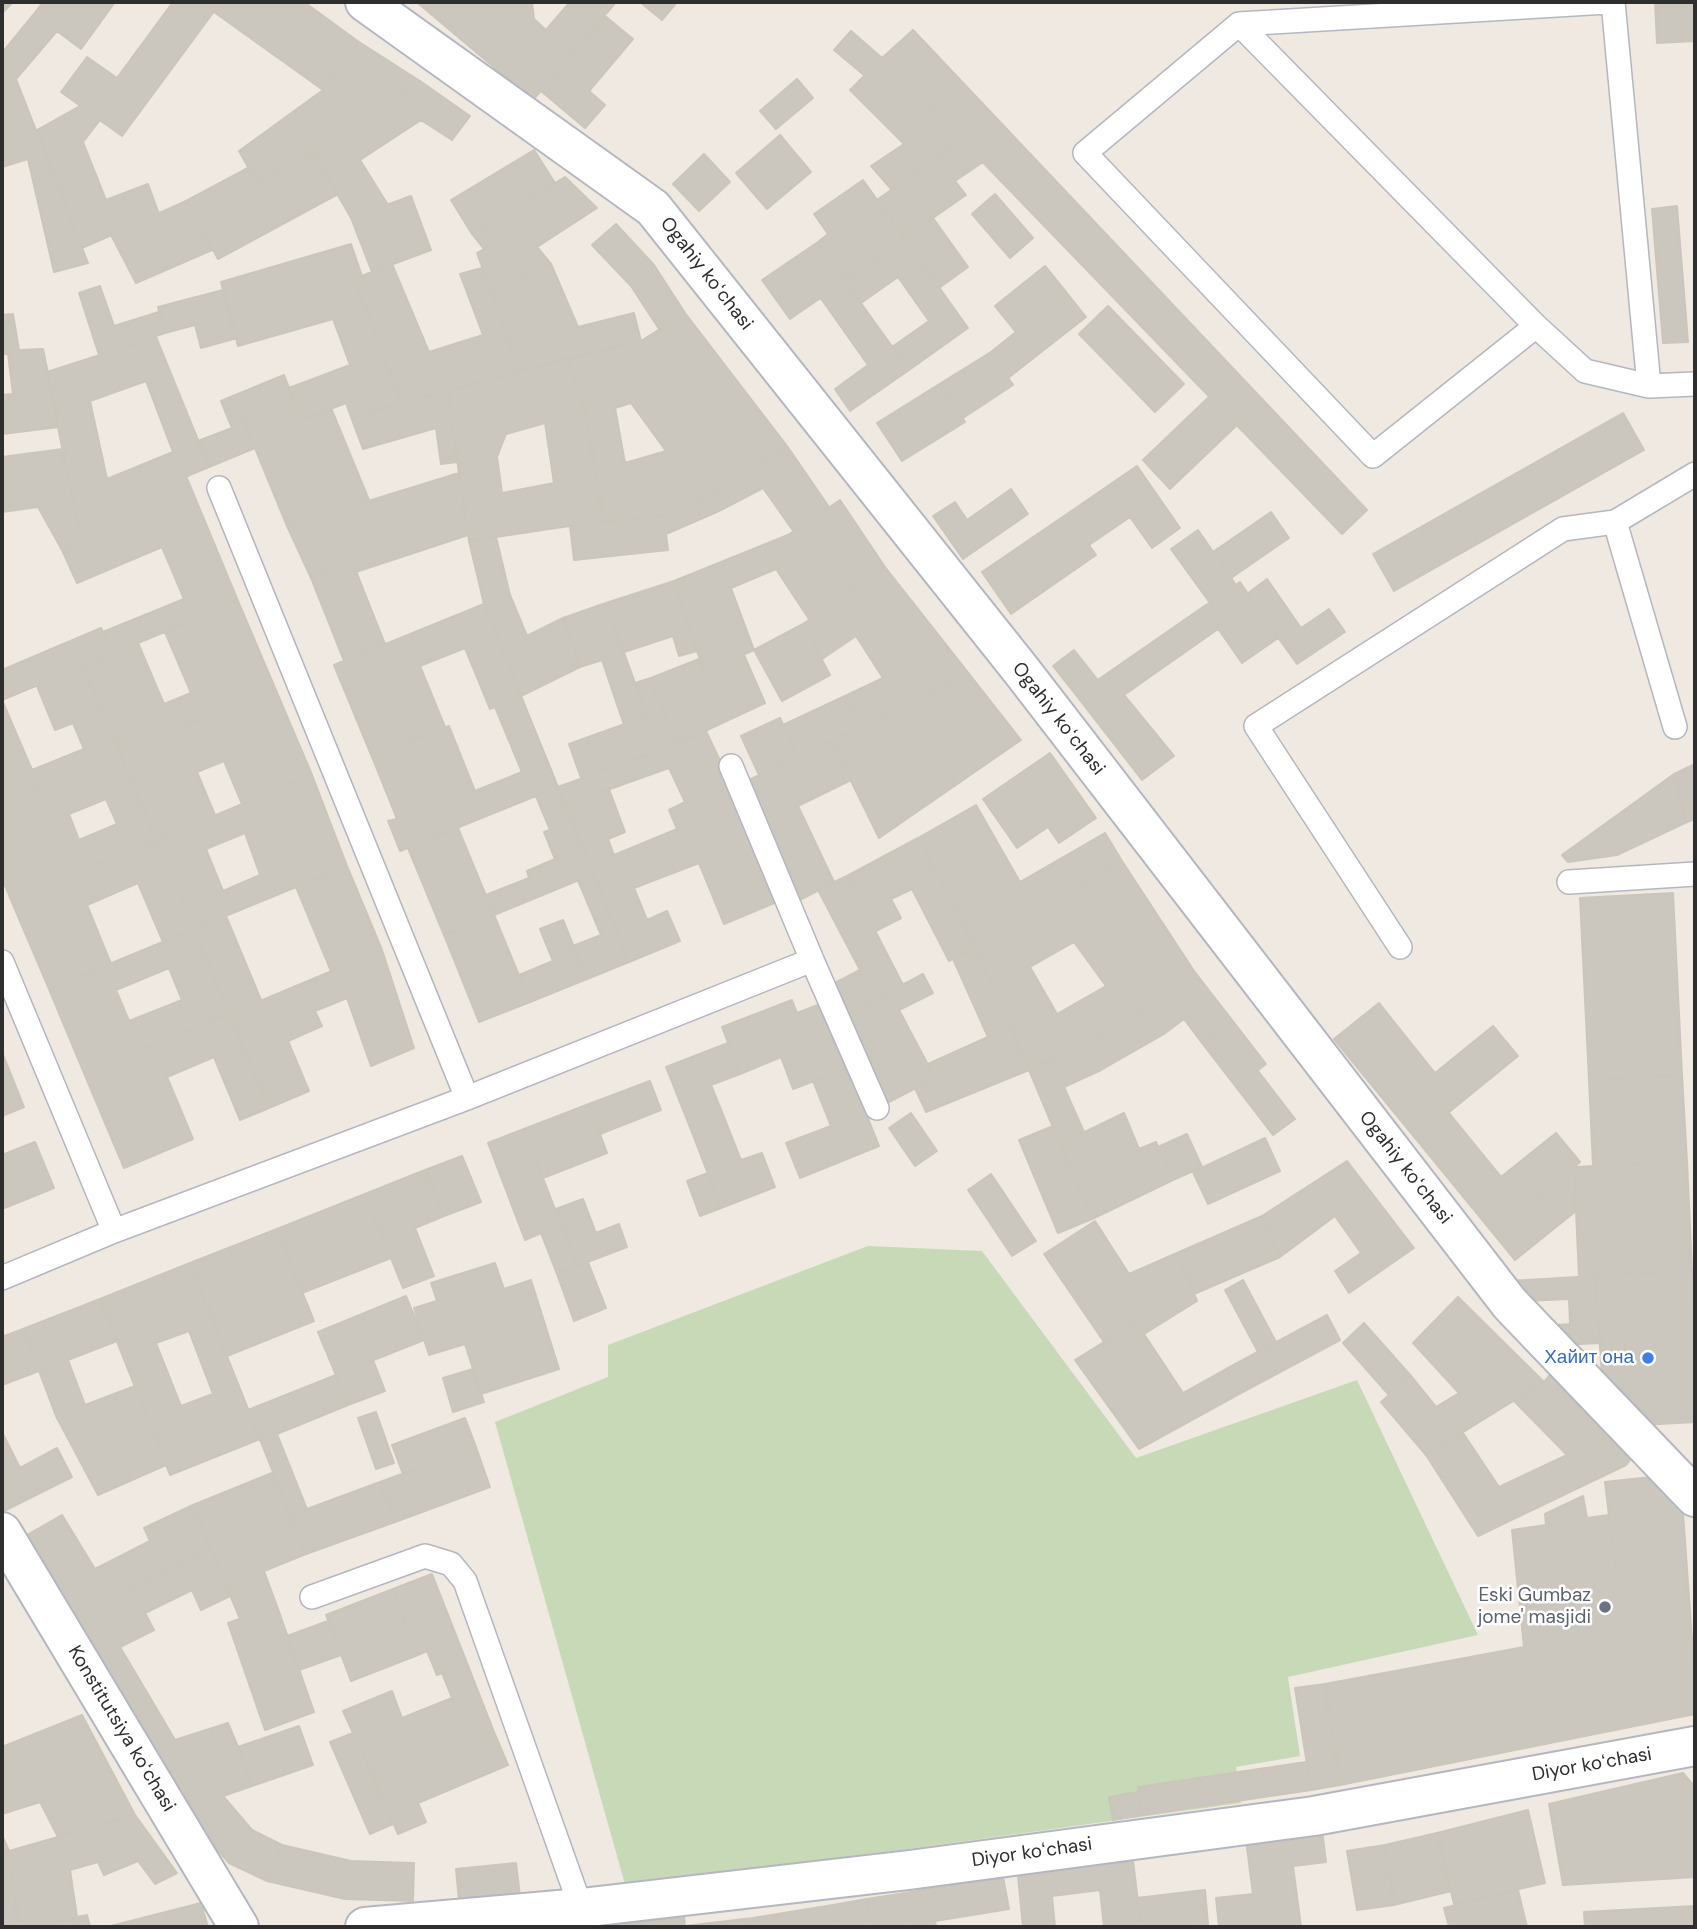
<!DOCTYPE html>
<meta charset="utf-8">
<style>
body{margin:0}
#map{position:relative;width:1697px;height:1929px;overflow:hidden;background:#efe9e1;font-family:"DM Sans",sans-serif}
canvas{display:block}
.frame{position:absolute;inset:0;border:4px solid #2e2e2e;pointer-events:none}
</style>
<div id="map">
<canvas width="1697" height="1929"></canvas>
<div class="frame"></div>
</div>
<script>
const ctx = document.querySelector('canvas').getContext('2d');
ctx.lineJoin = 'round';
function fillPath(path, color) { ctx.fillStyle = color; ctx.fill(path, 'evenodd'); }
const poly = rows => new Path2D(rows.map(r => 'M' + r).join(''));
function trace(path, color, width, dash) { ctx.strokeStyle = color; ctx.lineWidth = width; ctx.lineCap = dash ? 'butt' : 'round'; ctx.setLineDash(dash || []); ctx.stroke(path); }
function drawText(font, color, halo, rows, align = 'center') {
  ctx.font = font + ' "DM Sans",sans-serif'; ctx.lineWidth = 5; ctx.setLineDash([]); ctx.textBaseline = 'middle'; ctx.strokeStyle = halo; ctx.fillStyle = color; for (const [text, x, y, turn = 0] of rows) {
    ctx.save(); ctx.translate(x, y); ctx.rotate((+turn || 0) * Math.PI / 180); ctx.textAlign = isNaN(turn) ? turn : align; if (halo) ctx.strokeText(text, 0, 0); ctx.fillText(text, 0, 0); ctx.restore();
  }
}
const cemetery = poly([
 [868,1246,982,1251,1136,1458,1357,1380,1478,1635,1288,1677,1300,1756,1236,1767,1241,1803,626,1888,495,1422,608,1377,608,1345]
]);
const building = poly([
 [2,2,13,2,2,13,2,2],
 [43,2,115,2,81,49,34,14,43,2],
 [173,2,221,2,122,136,61,92,87,57,117,78,173,2],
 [221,2,304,2,359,42,323,90,214,12,221,2],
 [421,2,532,2,534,19,546,30,570,2,616,2,533,100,419,4,421,2],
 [640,2,677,2,662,20,640,2],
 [1655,2,1695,2,1695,41,1657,43,1655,2],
 [34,14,57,31,16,79,25,102,2,109,2,53,34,14],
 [605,16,633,39,589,91,605,105,585,128,541,91,605,16],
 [913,30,1367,510,1342,534,882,58,913,30],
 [851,31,882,58,864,75,834,50,851,31],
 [359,42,420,81,313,152,257,183,239,151,323,90,359,42],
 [882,58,961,140,892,190,871,166,904,144,850,90,882,58],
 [797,79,813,98,776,129,760,111,797,79],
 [420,81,470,116,452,140,421,120,360,160,388,205,351,218,313,152,420,81],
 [25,102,82,248,88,263,54,272,28,159,2,167,2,109,25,102],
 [80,106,100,120,83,142,106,200,148,184,159,214,82,248,37,130,80,106],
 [780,135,811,172,767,209,736,173,780,135],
 [961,140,983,162,955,181,966,195,904,238,877,200,961,140],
 [534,150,555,183,472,234,451,200,534,150],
 [313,152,338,194,218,259,186,201,248,168,257,183,313,152],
 [704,154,730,182,699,211,673,184,704,154],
 [565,177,597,208,537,247,551,264,522,277,524,282,493,297,477,253,484,249,472,234,565,177],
 [863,180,904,238,845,281,818,242,828,234,814,214,863,180],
 [995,194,1033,238,1010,258,972,214,995,194],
 [411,196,431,250,372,272,351,218,411,196],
 [186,201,212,250,136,283,111,235,186,201],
 [1677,206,1688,342,1663,343,1652,209,1677,206],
 [933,218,968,267,939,288,904,238,933,218],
 [616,224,654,265,685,313,659,329,631,286,592,245,616,224],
 [904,238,968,328,909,370,892,347,929,321,898,277,861,303,845,281,904,238],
 [818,242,845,281,790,319,762,280,818,242],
 [351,244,362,276,354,279,401,404,351,417,346,403,302,420,289,388,350,365,333,319,238,346,221,282,351,244],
 [392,264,429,352,483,335,460,274,482,268,521,371,401,404,354,279,392,264],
 [551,264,578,327,634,313,641,341,521,371,493,297,524,282,522,277,551,264],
 [1045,266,1066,292,1016,332,995,306,1045,266],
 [845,281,909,370,850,411,835,389,868,365,820,297,845,281],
 [100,286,114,326,159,312,165,333,99,355,79,293,100,286],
 [223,290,237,338,201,348,195,325,165,333,158,307,223,290],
 [1066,292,1086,317,1008,378,991,352,1066,292],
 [1108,306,1184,384,1155,412,1079,334,1108,306],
 [685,313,787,446,711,494,662,516,603,521,585,409,567,358,641,341,685,313],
 [631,403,666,451,625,463,615,408,631,403],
 [13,314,19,350,43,349,59,427,2,434,2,395,13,394,8,354,2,354,2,315,13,314],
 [156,337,209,467,77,522,47,372,156,337],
 [146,381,173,452,107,479,90,401,146,381],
 [991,352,1013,385,963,418,941,383,991,352],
 [567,358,585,409,603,521,469,541,447,391,567,358],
 [545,423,554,483,502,493,497,457,506,434,545,423],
 [284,375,298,410,248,431,233,396,284,375],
 [941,383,965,422,902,461,877,423,941,383],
 [447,391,457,462,441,464,436,428,363,449,351,417,447,391],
 [233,396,255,448,209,467,198,441,232,428,221,401,233,396],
 [1209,397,1237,425,1170,489,1143,460,1209,397],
 [331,408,369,500,287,526,248,431,298,410,302,420,331,408],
 [1623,413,1644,450,1394,591,1373,554,1623,413],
 [787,446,829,507,794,532,763,488,719,511,666,534,668,550,574,560,570,526,662,516,711,494,787,446],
 [63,449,77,522,85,540,62,550,38,507,2,512,2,457,63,449],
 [1137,466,1180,528,1152,548,1130,517,1089,545,1067,514,1137,466],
 [459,473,468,535,356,572,352,561,311,578,287,526,459,473],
 [186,476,238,601,112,654,103,632,184,599,162,547,77,583,62,550,85,540,77,522,186,476],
 [1011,489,1028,514,963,559,933,516,955,502,967,520,1011,489],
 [840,500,885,567,809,619,776,569,731,588,754,650,704,672,674,581,788,535,840,500],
 [1271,512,1289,538,1231,578,1213,552,1271,512],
 [1067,514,1096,555,1011,614,982,572,1067,514],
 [1198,530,1236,585,1210,603,1171,549,1198,530],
 [496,537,510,595,527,636,563,618,580,667,521,696,484,604,469,541,496,537],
 [352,561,385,644,344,661,311,578,352,561],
 [885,567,970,675,860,727,845,696,883,678,856,636,822,659,803,624,885,567],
 [1267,579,1301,628,1329,609,1345,632,1297,664,1247,594,1267,579],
 [674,581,697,651,679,656,673,636,624,652,606,603,674,581],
 [1240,582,1278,638,1242,663,1203,607,1240,582],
 [238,601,275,688,120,753,83,666,138,643,164,704,191,693,165,632,238,601],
 [606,603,647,716,624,725,602,660,580,667,563,618,606,603],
 [484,604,521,696,490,709,465,648,420,666,445,727,372,757,334,665,484,604],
 [1203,607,1218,629,1124,695,1174,756,1142,780,1076,695,1203,607],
 [803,624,830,675,782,701,754,650,803,624],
 [101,628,112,654,2,700,2,670,101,628],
 [1074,650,1097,679,1076,695,1053,666,1074,650],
 [744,655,765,703,675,745,651,678,699,659,704,672,744,655],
 [83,666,120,753,2,803,2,700,32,770,84,749,73,723,55,730,37,686,83,666],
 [970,675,1021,740,879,838,831,740,970,675],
 [651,678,675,745,581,778,569,744,647,716,635,683,651,678],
 [275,688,312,775,242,804,224,761,197,772,215,815,156,840,120,753,275,688],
 [521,696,558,787,400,851,388,821,397,819,372,757,449,726,475,791,522,772,495,707,521,696],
 [845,696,860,727,798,757,783,725,845,696],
 [780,718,798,757,759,775,741,736,780,718],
 [706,731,740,803,677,829,669,810,685,802,669,768,565,805,558,787,675,745,706,731],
 [831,740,851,780,798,806,834,882,800,900,743,783,831,740],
 [120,753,156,840,11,900,2,878,2,803,120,753],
 [106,799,117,824,79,840,69,814,106,799],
 [1050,753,1096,818,1059,843,1048,827,1017,848,983,799,1050,753],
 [1695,764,1695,819,1687,822,1674,774,1695,764],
 [1674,774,1687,822,1617,855,1568,862,1562,855,1674,774],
 [312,775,347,866,194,929,156,840,312,775],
 [245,833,260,875,223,891,206,849,245,833],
 [558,787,590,865,574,871,579,880,494,915,486,895,529,878,527,871,555,859,544,832,550,830,536,796,558,787],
 [609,789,625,832,608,839,614,855,590,865,565,805,609,789],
 [740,803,779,901,724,924,699,863,634,888,647,920,667,911,680,941,629,962,590,865,740,803],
 [976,805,1020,882,1105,833,1122,861,975,947,918,838,976,805],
 [458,828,494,915,444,935,408,848,458,828],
 [918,838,975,947,949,961,912,889,891,899,901,918,876,931,847,876,918,838],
 [156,840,194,929,163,942,138,883,87,905,111,964,49,989,11,900,156,840],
 [1122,861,1194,971,1145,1008,1083,1045,1029,1070,975,947,1122,861],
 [1074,942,1106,986,1057,1014,1030,967,1074,942],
 [590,865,629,962,587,979,573,946,601,935,574,871,590,865],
 [347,866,382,950,331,971,296,887,347,866],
 [847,876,903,985,845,1015,829,986,860,970,818,890,847,876],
 [1673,893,1682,1075,1589,1080,1580,898,1673,893],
 [494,915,530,1002,479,1022,444,935,494,915],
 [226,916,261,1000,229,1014,194,929,226,916],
 [563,920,587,979,530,1002,519,975,553,961,540,929,563,920],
 [194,929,229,1014,84,1073,49,989,194,929],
 [169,968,182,1000,129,1021,116,990,169,968],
 [975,947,1029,1070,926,1112,915,1088,935,1078,928,1064,988,1037,953,959,975,947],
 [382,950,414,1048,371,1066,347,998,315,1011,322,1026,288,1041,309,1091,269,1108,229,1014,382,950],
 [1194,971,1232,1020,1202,1043,1184,1019,1164,1034,1101,1070,1064,1087,1084,1132,1060,1144,1029,1070,1083,1045,1145,1008,1194,971],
 [923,974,933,993,899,1010,935,1078,885,1104,840,1018,923,974],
 [792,1000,797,1013,823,1003,848,1068,793,1089,781,1057,740,1074,722,1027,792,1000],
 [1379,1003,1435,1073,1493,1026,1518,1056,1416,1139,1334,1039,1379,1003],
 [229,1014,269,1108,240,1120,214,1057,167,1077,193,1139,124,1168,84,1073,229,1014],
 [1232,1020,1266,1064,1236,1087,1202,1043,1232,1020],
 [728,1043,740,1074,711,1085,726,1122,693,1135,666,1067,728,1043],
 [2,1052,24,1107,2,1116,2,1052],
 [848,1068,879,1146,800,1178,786,1143,831,1126,813,1081,848,1068],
 [1258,1071,1295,1119,1273,1135,1236,1087,1258,1071],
 [1682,1075,1687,1162,1593,1166,1589,1080,1682,1075],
 [650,1081,661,1110,600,1134,589,1104,650,1081],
 [589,1104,607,1153,543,1178,524,1129,589,1104],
 [1448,1112,1501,1177,1556,1133,1580,1162,1493,1233,1416,1139,1448,1112],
 [911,1113,937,1151,915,1166,889,1128,911,1113],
 [1124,1113,1139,1149,1156,1142,1173,1180,1092,1219,1060,1144,1124,1113],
 [726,1122,741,1160,762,1153,775,1187,721,1208,693,1135,726,1122],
 [1053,1126,1092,1219,1058,1233,1019,1140,1053,1126],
 [524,1129,577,1266,557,1274,541,1233,525,1240,488,1143,524,1129],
 [1187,1134,1202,1167,1173,1180,1158,1147,1187,1134],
 [1265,1138,1280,1171,1208,1204,1193,1172,1265,1138],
 [35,1142,54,1188,2,1209,2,1155,35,1142],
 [462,1156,481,1202,444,1216,425,1170,462,1156],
 [1347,1161,1414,1248,1349,1293,1335,1271,1361,1253,1335,1216,1280,1257,1262,1216,1347,1161],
 [1687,1162,1692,1271,1579,1277,1574,1167,1687,1162],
 [1574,1167,1576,1211,1515,1260,1493,1233,1574,1167],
 [425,1170,444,1216,415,1228,434,1276,403,1288,365,1194,425,1170],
 [708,1173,721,1208,700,1216,687,1181,708,1173],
 [991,1174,1036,1241,1012,1256,968,1190,991,1174],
 [365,1194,391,1258,302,1293,277,1229,365,1194],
 [583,1199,596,1233,619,1224,627,1247,577,1266,556,1209,583,1199],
 [1262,1216,1280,1257,1194,1294,1177,1253,1262,1216],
 [1095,1221,1129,1274,1177,1253,1197,1301,1144,1334,1136,1322,1104,1342,1044,1254,1095,1221],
 [277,1229,314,1321,227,1356,190,1263,277,1229],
 [588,1262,606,1308,574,1321,557,1274,588,1262],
 [190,1263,260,1439,170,1475,100,1299,190,1263],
 [189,1331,213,1394,181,1406,156,1343,189,1331],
 [495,1263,504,1289,531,1280,559,1369,481,1394,465,1344,429,1355,414,1308,437,1301,431,1283,495,1263],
 [1692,1271,1695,1326,1695,1422,1641,1425,1603,1390,1595,1276,1692,1271],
 [1595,1276,1599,1343,1560,1345,1545,1326,1570,1324,1569,1299,1525,1301,1509,1281,1595,1276],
 [1243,1280,1276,1342,1258,1352,1225,1290,1243,1280],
 [406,1296,424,1340,336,1375,318,1332,406,1296],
 [1458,1297,1544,1382,1426,1455,1381,1402,1411,1376,1436,1407,1459,1393,1413,1343,1458,1297],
 [100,1299,117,1341,39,1371,23,1329,100,1299],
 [1327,1315,1340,1340,1239,1394,1226,1369,1327,1315],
 [1136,1322,1183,1393,1226,1369,1239,1394,1139,1449,1075,1360,1136,1322],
 [1364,1323,1411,1376,1389,1395,1343,1343,1364,1323],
 [23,1329,39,1371,2,1385,2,1337,23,1329],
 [68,1360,85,1405,56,1416,39,1371,68,1360],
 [373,1360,385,1391,348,1405,336,1375,373,1360],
 [1556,1368,1638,1450,1626,1465,1478,1536,1426,1455,1463,1433,1499,1487,1567,1455,1514,1401,1544,1382,1556,1368],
 [473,1369,484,1402,453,1412,443,1378,473,1369],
 [336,1375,348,1405,277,1434,307,1509,380,1482,395,1522,306,1554,248,1410,336,1375],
 [135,1386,166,1465,98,1495,56,1416,135,1386],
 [376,1412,394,1463,376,1469,358,1418,376,1412],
 [465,1418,476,1447,403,1474,392,1445,465,1418],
 [2,1432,20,1468,57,1448,72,1477,2,1512,2,1432],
 [476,1447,490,1487,395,1522,380,1482,476,1447],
 [272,1473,306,1554,264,1571,277,1606,240,1619,193,1505,272,1473],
 [1651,1477,1683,1513,1686,1555,1615,1567,1605,1482,1651,1477],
 [1583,1496,1587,1518,1609,1515,1615,1567,1686,1555,1695,1681,1695,1714,1340,1785,1325,1684,1524,1647,1512,1530,1546,1525,1545,1514,1583,1496],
 [193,1505,210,1548,70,1617,20,1539,62,1515,95,1569,150,1541,144,1528,193,1505],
 [210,1548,230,1596,201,1610,192,1590,145,1613,154,1630,120,1647,155,1706,132,1719,70,1617,210,1548],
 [432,1574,467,1663,437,1675,427,1651,418,1655,393,1589,432,1574],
 [393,1589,418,1655,351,1681,326,1615,393,1589],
 [277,1606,314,1712,265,1730,228,1623,277,1606],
 [328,1621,341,1655,299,1670,287,1636,328,1621],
 [467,1663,494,1732,376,1783,343,1711,392,1691,402,1718,452,1698,442,1673,467,1663],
 [1325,1684,1340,1785,1311,1790,1295,1688,1325,1684],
 [155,1706,175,1740,228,1723,238,1747,163,1774,132,1719,155,1706],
 [82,1715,135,1815,58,1837,40,1802,2,1814,2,1747,82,1715],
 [299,1726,313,1765,252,1786,238,1747,299,1726],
 [494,1732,508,1765,418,1803,426,1822,398,1834,376,1783,494,1732],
 [353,1733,393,1824,370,1834,330,1742,353,1733],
 [238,1747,252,1786,223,1796,252,1830,282,1845,267,1881,229,1863,184,1811,163,1774,238,1747],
 [1306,1762,1311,1790,1142,1815,1138,1787,1306,1762],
 [1683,1773,1695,1787,1695,1877,1563,1885,1549,1804,1683,1773],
 [1138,1792,1142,1815,1113,1820,1109,1797,1138,1792],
 [1528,1810,1545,1883,1454,1904,1437,1833,1528,1810],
 [135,1815,177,1873,155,1884,138,1861,104,1875,98,1862,70,1870,77,1917,39,1927,18,1927,9,1851,135,1815],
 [1322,1830,1326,1862,1293,1866,1301,1927,1219,1927,1216,1898,1253,1894,1246,1840,1322,1830],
 [1437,1833,1451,1891,1394,1905,1385,1845,1437,1833],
 [2,1835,9,1851,2,1853,2,1835],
 [282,1845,351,1861,414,1863,413,1901,345,1899,267,1881,282,1845],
 [1385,1845,1394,1905,1357,1910,1347,1851,1385,1845],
 [9,1851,18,1927,2,1927,2,1853,9,1851],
 [1132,1852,1141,1927,1104,1927,1100,1890,1052,1896,1055,1927,1023,1927,1017,1866,1132,1852],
 [516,1863,520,1896,459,1901,456,1869,516,1863],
 [1003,1877,1009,1909,935,1921,936,1927,910,1927,905,1893,1003,1877],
 [1205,1890,1208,1924,1178,1927,1141,1927,1137,1898,1205,1890],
 [1518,1890,1527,1927,1449,1927,1444,1908,1518,1890],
 [905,1893,910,1927,872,1927,867,1899,905,1893],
 [867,1899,872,1927,837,1927,833,1905,867,1899],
 [201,1903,208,1927,107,1927,201,1903],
 [833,1905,837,1927,754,1927,753,1918,833,1905],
 [1695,1906,1695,1927,1585,1927,1584,1912,1695,1906],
 [87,1915,90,1927,39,1927,77,1917,87,1915],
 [684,1915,685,1927,611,1927,610,1923,684,1915],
 [753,1918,754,1927,685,1927,685,1926,753,1918]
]);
const service = poly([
 [1613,2,1649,386],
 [1239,24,1536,326,1585,371,1649,386,1695,384],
 [1536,326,1373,456,1085,153,1239,24,1607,2],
 [219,488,467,1098],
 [1675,727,1615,522,1695,474],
 [1569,882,1695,874],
 [1400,947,1256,726,1563,529,1615,522],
 [812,960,877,1108],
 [2,962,114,1231],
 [2,1278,114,1231,467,1098,812,960,731,766],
 [312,1597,425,1556,451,1564,465,1581,581,1908]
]);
const minor = poly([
 [365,2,653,208,1021,670,1510,1304,1695,1497],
 [2,1532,239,1927],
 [365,1927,581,1908,909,1870,1314,1816,1695,1746]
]);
const markers = [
 [1648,1358,7,"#3f7fe0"],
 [1605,1607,7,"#6b7280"]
];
const streetNames = [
 ["Ogahiy koʻchasi",706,274,52],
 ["Ogahiy koʻchasi",1058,719,52],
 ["Ogahiy koʻchasi",1405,1168,52],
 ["Konstitutsiya koʻchasi",121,1729,59],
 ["Diyor koʻchasi",1592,1765,-10],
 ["Diyor koʻchasi",1032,1853,-8]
];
const shopNames = [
 ["Хайит она",1634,1358]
];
const worshipNames = [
 ["Eski Gumbaz",1591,1596],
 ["jome' masjidi",1591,1618]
];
fillPath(cemetery, '#c8d9b8');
fillPath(building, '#cbc7bf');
trace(building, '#cbc5ba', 2);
trace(service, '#b4b7c1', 26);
trace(minor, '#b4b7c1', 42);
trace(service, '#fff', 23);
trace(minor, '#fff', 38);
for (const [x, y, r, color] of markers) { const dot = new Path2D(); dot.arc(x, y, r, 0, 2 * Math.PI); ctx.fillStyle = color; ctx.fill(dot); trace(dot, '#fff', 2.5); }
drawText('19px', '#2e2e2e', '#fff', streetNames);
drawText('19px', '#366cbe', '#fff', shopNames, 'right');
drawText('19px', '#5b616d', '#fff', worshipNames, 'right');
</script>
